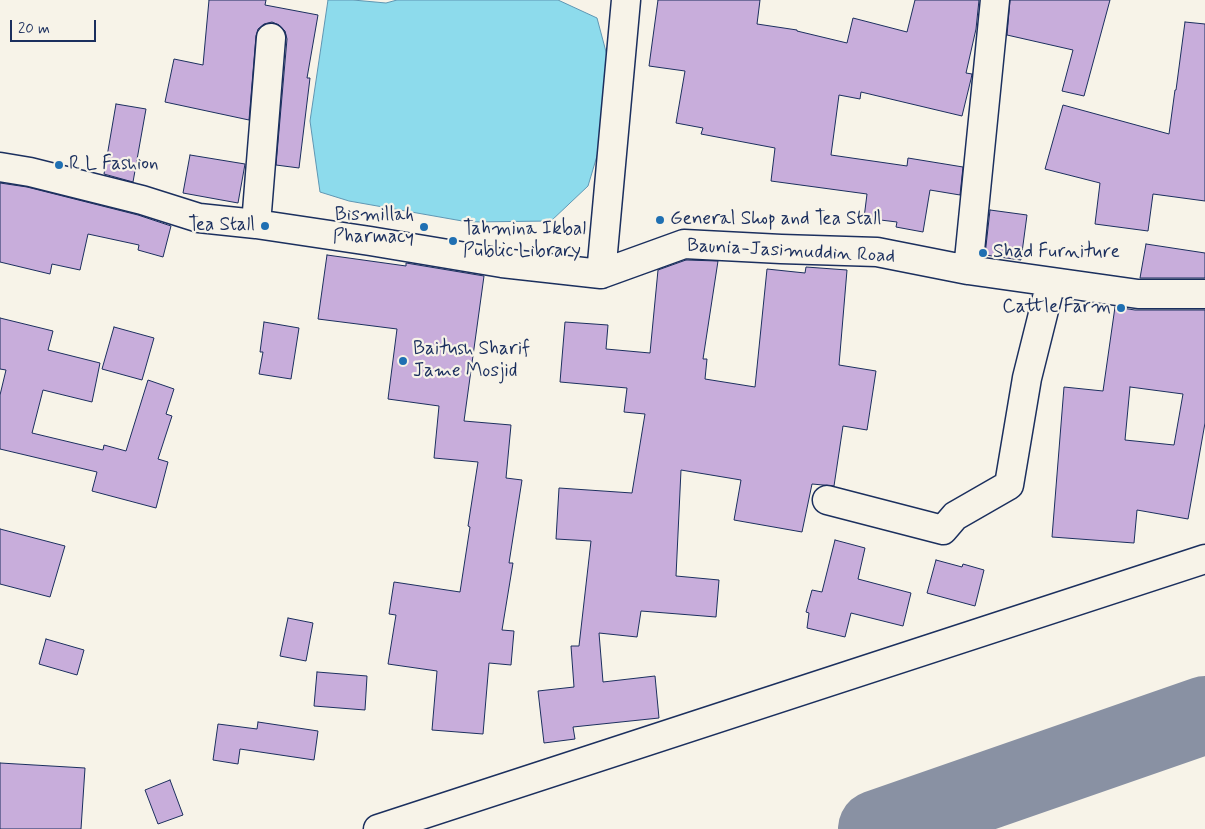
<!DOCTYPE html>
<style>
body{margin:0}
#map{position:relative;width:1205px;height:829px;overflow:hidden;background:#f7f3e8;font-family:Mynerve,sans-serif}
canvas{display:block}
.scale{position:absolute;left:10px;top:20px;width:86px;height:22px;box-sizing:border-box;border:2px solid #1b2f5e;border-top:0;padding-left:6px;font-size:15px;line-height:18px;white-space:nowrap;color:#1b2f5e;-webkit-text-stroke:4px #f7f3e8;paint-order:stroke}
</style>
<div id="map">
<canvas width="1205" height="829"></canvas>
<div class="scale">20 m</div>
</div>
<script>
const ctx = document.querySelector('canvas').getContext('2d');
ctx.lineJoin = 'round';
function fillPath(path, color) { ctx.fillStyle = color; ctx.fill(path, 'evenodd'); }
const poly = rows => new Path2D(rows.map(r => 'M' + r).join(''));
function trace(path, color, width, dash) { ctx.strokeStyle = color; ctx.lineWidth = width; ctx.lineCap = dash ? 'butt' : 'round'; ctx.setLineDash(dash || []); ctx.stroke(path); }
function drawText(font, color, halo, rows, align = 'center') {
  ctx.font = font + ' Mynerve,sans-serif'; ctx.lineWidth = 4.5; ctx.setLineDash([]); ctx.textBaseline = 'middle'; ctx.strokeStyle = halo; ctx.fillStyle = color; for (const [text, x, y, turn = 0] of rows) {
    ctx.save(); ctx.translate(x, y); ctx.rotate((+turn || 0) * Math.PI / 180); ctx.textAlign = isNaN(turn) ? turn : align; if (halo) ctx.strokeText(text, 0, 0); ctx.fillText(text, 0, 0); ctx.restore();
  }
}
const water = poly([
 [328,0,353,0,386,3,397,0,558,0,597,18,609,63,602,139,588,186,551,221,468,222,349,201,320,192,310,121,328,0]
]);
const taxiway = poly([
 [877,829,1205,715]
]);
const building = poly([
 [209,0,266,0,265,5,318,15,307,78,310,78,299,168,276,165,287,39,285,31,279,25,272,22,264,24,258,29,256,36,249,120,165,102,174,59,203,65,209,0],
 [658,0,760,0,757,24,797,30,797,31,847,43,853,18,907,32,915,0,979,0,976,29,966,73,972,74,971,79,962,116,861,92,860,99,839,95,831,155,907,166,908,158,963,167,960,195,930,190,923,232,896,227,897,222,864,218,867,194,771,181,775,148,701,134,703,128,676,123,685,71,649,66,658,0],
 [1010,0,1110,0,1084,96,1062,91,1073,50,1007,35,1010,0],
 [1185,22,1205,24,1205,201,1153,194,1148,231,1095,224,1100,183,1045,169,1063,105,1169,134,1175,90,1176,90,1185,22],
 [116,104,146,109,133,182,104,174,116,104],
 [190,155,245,164,238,203,183,193,190,155],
 [0,183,27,187,138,215,171,226,163,257,138,250,139,245,88,234,80,270,52,264,50,274,0,262,0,183],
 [990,210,1027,215,1021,260,985,255,990,210],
 [1146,244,1205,253,1205,278,1140,278,1146,244],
 [327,255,406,266,406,263,484,276,464,421,511,425,506,478,522,480,509,563,513,563,502,630,514,631,511,665,489,663,483,734,432,730,437,671,388,664,396,615,389,614,394,582,460,592,470,527,468,526,478,462,434,458,439,406,388,399,397,329,318,319,327,255],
 [686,260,718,261,703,359,707,359,705,379,755,387,767,269,805,273,806,267,847,270,839,365,876,371,867,430,843,426,834,486,812,484,802,532,734,520,741,480,681,470,676,576,719,580,716,617,641,611,637,637,599,633,603,682,655,676,659,718,573,727,575,739,544,743,538,691,574,687,571,646,579,646,591,541,556,539,559,488,632,493,645,414,624,412,627,388,560,382,565,322,608,325,606,349,650,353,658,270,686,260],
 [1115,307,1135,310,1205,310,1205,423,1188,519,1137,510,1134,543,1052,537,1064,387,1103,391,1115,307],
 [1130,387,1183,394,1174,445,1125,440,1130,387],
 [0,318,53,331,48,350,100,363,92,402,43,390,32,433,103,450,104,445,126,451,148,380,174,389,166,414,172,416,158,459,168,462,156,508,92,491,97,472,0,449,0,395,6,370,0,369,0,318],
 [264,322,299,328,291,379,259,374,263,352,260,352,264,322],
 [114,327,154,338,142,380,102,369,114,327],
 [0,529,65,546,50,597,0,584,0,529],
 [835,540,865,548,858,579,911,593,903,626,851,613,845,637,807,628,809,613,806,612,812,590,822,592,835,540],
 [936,560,962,567,963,564,984,570,975,606,927,593,936,560],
 [288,618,313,623,306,661,280,656,288,618],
 [46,639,84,650,77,675,39,664,46,639],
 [317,672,367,676,365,710,314,706,317,672],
 [258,722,318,731,314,760,240,749,238,764,213,760,218,724,257,729,258,722],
 [0,763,85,768,81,829,0,829,0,763],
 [170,780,183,815,158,824,145,790,170,780]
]);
const minor = poly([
 [0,167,30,172,142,200,199,218,256,224,370,241,502,263,601,274,684,244,781,249,877,252,968,270,1138,294,1205,294],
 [256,224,271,38],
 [968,270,995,0],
 [601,274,626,0],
 [827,500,943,530,955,516,1009,485,1027,378,1051,282],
 [378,829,1205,559]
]);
const markers = [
 [59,165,5,"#1f6fb2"],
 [660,220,5,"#1f6fb2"],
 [265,226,5,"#1f6fb2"],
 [424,227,5,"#1f6fb2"],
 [453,241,5,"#1f6fb2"],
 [983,253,5,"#1f6fb2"],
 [1121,308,5,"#1f6fb2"],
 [403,361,5,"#1f6fb2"]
];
const poiNames = [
 ["R L Fashion",69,165],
 ["Bismillah",414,216,"right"],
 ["Pharmacy",414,238,"right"],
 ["General Shop and Tea Stall",670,220],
 ["Tea Stall",255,226,"right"],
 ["Tahmina Ikbal",463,230],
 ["Public Library",463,252],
 ["Shad Furniture",993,253],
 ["Cattle Farm",1111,308,"right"],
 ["Baitush Sharif",413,350],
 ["Jame Mosjid",413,372]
];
const streetNames = [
 ["Baunia-Jasimuddin Road",791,252,3]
];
fillPath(water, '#8ddbec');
trace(water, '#5f96b3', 1);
trace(taxiway, '#8991a3', 78);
fillPath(building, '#c8addb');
trace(building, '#1b2f5e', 1);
trace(minor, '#1b2f5e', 31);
trace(minor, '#f7f3e8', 28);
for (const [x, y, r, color] of markers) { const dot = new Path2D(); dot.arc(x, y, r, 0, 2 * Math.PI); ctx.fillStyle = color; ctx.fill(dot); trace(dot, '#f7f3e8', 2); }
drawText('19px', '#1b2f5e', '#f7f3e8', poiNames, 'left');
drawText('19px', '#1b2f5e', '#f7f3e8', streetNames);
</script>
